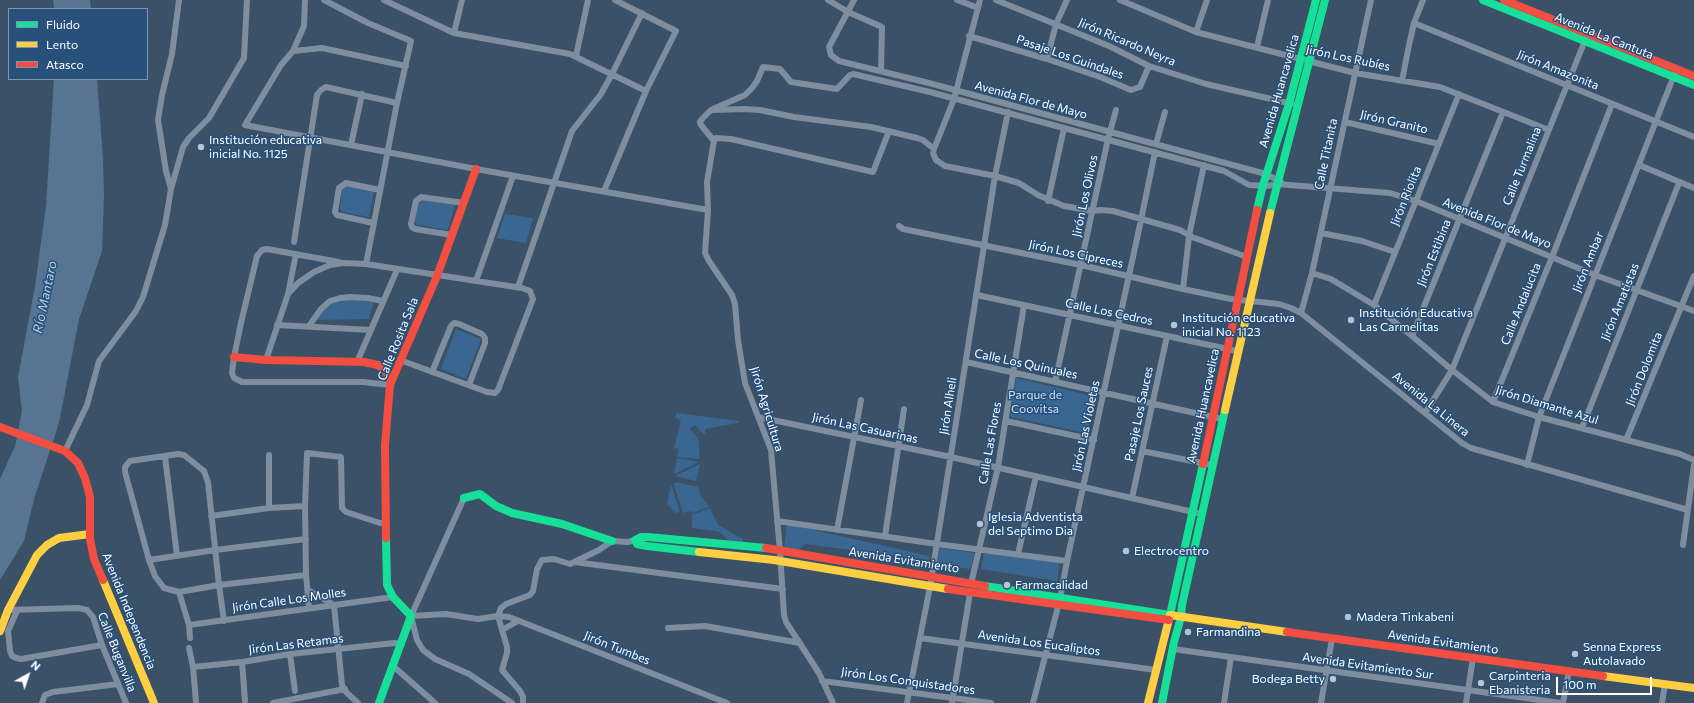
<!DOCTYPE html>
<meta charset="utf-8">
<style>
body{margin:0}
#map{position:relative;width:1694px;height:703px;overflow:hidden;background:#3a5168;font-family:Commissioner,sans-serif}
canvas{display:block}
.legend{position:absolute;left:8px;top:8px;width:140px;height:72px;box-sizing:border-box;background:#27507b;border:1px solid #7d96b0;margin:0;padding:5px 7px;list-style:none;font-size:12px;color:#fff}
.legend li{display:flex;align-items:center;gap:8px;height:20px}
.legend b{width:20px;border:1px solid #7d96b0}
.north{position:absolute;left:8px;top:655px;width:40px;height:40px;-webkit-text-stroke:3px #27507b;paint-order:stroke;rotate:40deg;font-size:11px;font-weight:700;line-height:16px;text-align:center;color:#fff}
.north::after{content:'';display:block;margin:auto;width:14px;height:18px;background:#fff;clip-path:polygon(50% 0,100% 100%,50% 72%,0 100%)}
.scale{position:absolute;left:1556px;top:677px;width:96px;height:18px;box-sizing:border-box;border:2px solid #fff;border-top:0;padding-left:5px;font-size:12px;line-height:14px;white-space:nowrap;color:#fff;-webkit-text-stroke:3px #27507b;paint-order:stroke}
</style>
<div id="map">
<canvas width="1694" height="703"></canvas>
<ul class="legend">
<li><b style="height:5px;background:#16e098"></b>Fluido</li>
<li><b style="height:5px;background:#ffcf43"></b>Lento</li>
<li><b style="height:5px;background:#f24e42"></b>Atasco</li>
</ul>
<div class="north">N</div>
<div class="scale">100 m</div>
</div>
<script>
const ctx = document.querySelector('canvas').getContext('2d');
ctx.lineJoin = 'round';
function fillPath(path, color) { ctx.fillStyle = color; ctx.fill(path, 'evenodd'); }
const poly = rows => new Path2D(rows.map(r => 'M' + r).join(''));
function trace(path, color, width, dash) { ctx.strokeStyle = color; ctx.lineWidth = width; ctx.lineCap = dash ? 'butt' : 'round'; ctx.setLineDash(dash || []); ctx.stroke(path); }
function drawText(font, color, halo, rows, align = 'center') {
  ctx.font = font + ' Commissioner,sans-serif'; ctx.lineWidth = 3; ctx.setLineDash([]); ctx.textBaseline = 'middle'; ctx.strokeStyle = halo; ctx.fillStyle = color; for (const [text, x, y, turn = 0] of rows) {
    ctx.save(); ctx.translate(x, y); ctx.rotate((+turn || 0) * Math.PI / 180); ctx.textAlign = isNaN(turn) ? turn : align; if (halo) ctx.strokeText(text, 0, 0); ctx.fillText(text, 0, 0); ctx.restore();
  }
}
const green = poly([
 [346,185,374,191,369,217,343,212,340,209,342,189],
 [421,199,455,205,448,230,417,225,415,221,418,201],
 [505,214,533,218,526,243,497,238],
 [347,298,374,301,369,319,313,320,335,300],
 [456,329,481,339,466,379,441,369],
 [1016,378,1096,397,1087,433,1010,417],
 [676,413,740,421,738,423,705,429,705,434,703,434,695,425,690,429,698,438,700,457,698,459,677,457,679,449,674,448,681,420,675,418],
 [677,458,699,462,674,474],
 [700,464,696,481,675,476],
 [675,482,698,487,701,496,709,507,692,513,691,511,683,513,674,484],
 [671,484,680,512,676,513,667,504],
 [710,508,718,525,743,539,743,543,729,541,721,533,715,531,692,528,692,515],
 [787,524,929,556,929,560,805,544,797,552,784,550],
 [940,548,974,553,971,569,937,565],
 [984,552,1060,562,1057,581,981,569]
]);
const water = poly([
 [53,0,90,0,91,9,54,9],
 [54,79,97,79,103,159,104,197,102,251,79,319,59,423,34,499,24,541,0,580,0,479,15,446,22,411,18,377,35,286,46,206]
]);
const street = poly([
 [324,0,368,23,411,41,397,103,366,264],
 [384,0,454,33,570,54,646,91],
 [828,0,848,12,882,27,881,71],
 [854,0,829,47,831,55,839,61,929,83,1266,174,1281,182],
 [957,0,978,8],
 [980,0,954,99,934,149,933,153,936,160,945,166,995,176,1019,183,1038,195,1064,206,1092,211,1101,210,1113,211,1180,230,1192,237,1247,257],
 [996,0,1109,46,1149,66,1206,84,1293,104],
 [1120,0,1196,32,1355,73,1440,87,1549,130],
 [1414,23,1694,137],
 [1196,32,1207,0],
 [454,33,462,0],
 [969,36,1047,59,1100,77,1131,90,1140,87,1149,66],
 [1257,47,1268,0],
 [293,51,304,26,305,0],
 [576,56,588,0],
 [1047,59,1056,24,1067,0],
 [406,66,322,48,293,51,281,65,245,125,476,169,708,210],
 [1402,81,1409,45,1414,23,1423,0],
 [712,110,744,109,760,110,794,117,871,127,917,138,923,140,934,149],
 [1345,122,1439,144],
 [714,141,701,125,700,122,702,119,711,110,745,95,752,88,757,81,763,67,780,69,791,82,837,89,850,75,853,74,930,92,1224,171,1249,185,1267,186,1277,184,1390,193,1416,201,1595,275,1694,311],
 [1156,144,1165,112],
 [351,145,362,94],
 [1639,165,1694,188],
 [171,189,166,171,158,120,162,95,172,54,179,0],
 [604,191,646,91,676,31,615,0],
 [1048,201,1064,128],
 [373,223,337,215,335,212,339,188,346,183,380,190],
 [899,226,903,229,1081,265,1183,289,1231,299,1279,304,1291,308,1301,313,1462,443,1471,448,1688,510],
 [1321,233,1362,241,1395,252],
 [452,235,415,229,412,227,411,224,416,201,421,197,464,203],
 [294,242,317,95,321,90,326,87,397,103],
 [339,262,267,249,262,250,257,256,241,323,234,357,232,373,234,378,242,382,363,382,390,385],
 [1312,273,1331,279,1374,305,1412,336,1452,370,1493,402,1539,417,1680,454,1694,460],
 [476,281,513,176],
 [518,287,572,131,601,94,612,74,642,13],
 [1183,289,1189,236,1204,165],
 [288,294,296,254],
 [977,295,1237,351],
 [1374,305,1459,94],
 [1301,313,1312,273,1371,0],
 [277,325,371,330],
 [309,326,321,309,330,301,340,298,350,297,368,298,383,301],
 [1412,336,1503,112],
 [266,360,288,294,298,283,314,272,330,265,343,263,366,264,522,288,530,291,533,299,498,390,495,393,487,392,400,360],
 [357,362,397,270],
 [966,362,1222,419],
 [432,372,451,326,454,323,459,324,482,334,485,338,485,343,469,385],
 [1055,382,1108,139,1116,110],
 [1493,402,1552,257,1612,104],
 [1425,413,1452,370,1586,38],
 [758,417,951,457,1202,514],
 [1006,421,1094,440],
 [1582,428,1679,183],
 [1626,440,1694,276],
 [65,451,87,405,99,361,136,311,143,297,165,225,171,189,183,147,189,138,209,118,244,58,247,0],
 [1142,451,1212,465],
 [269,455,269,508],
 [165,456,177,556],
 [1527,465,1539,417,1675,73],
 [1132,498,1167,336],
 [211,516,269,508,305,506],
 [777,521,937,544,1067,561],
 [837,530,861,400],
 [885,536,904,409],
 [1683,545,1694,465],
 [1018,554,1036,476],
 [149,560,215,550,306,539],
 [574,562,783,589],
 [971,584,998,467,1024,305],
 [308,590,334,605,342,685,346,692,358,703],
 [179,592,189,625,190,638],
 [309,608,306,575,305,506,307,453,341,457,342,508,346,512,380,523,386,523],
 [8,610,78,608,87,610,93,617,102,645,126,703],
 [17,611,8,631,10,651,12,656,16,658,21,659,102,645],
 [411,616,446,614,478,619,498,616,509,617,727,703],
 [411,616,417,640,423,650,435,659,469,674,512,703],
 [411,616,464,498],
 [498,616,501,608,506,604,530,595,533,591,537,569,542,560,554,559,570,564,599,550,612,541,628,542,635,540],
 [498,616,507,647,507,653,502,670,520,691,523,697,523,703],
 [224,621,219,585,208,482,204,471,184,455,178,454,130,461,125,467,125,472,149,560,155,576,164,588,179,592,219,585,306,575],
 [189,625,393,597],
 [668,628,705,626,800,643],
 [502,630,518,621],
 [920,638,1156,670],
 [189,648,193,667,196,702],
 [1173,649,1561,703],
 [290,654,295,691],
 [242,662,245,701],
 [393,666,435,703],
 [193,667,242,662,290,654,395,643,402,644],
 [822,681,991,703],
 [42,703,45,695,53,692,118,684],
 [273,703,345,689],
 [833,703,819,673,786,622,784,615,780,551,771,450,745,383,738,340,735,304,732,295,709,261,705,253,708,210,707,182,714,141,716,138,731,139,873,172,889,131],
 [907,703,930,587,995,176,1008,112],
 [952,703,970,593],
 [1033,703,1060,599,1067,561,1141,220,1155,152],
 [1224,703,1231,657],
 [1321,703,1332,639],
 [1466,703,1473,658],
 [1563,703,1569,671],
 [1662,703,1665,684]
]);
const fast = poly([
 [1483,0,1694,85],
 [1257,210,1263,185,1289,104,1316,0],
 [1270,213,1325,0],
 [464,498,480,494,496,506,512,513,562,524,612,541],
 [699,552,647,546,637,544,635,540,641,537,648,537,766,548],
 [985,586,1170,615,1203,464],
 [1181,617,1182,605,1225,410],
 [379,703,411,616,393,597,387,585,386,538],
 [1162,703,1174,642,1181,617]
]);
const slow = poly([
 [1225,410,1270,213],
 [699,552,774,560,948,589],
 [103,580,154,703],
 [0,631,8,610,37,555,47,545,59,538,90,534],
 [1603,676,1694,688],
 [1148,703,1170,615,1287,632]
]);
const jam = poly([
 [1504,0,1694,76],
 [234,357,266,360,364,362,378,365,384,370,391,380],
 [0,427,65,451,78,463,85,478,90,497,90,539,94,559,103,580],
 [1203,464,1257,210],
 [386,538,385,445,390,385,437,276,476,169],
 [766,548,985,586],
 [948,589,1169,620],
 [1287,632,1603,676]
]);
const markers = [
 [201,147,4,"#bac2ca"],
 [1351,320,4,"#bac2ca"],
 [1174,325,4,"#bac2ca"],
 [980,524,4,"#bac2ca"],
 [1126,551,4,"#bac2ca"],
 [1007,585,4,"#bac2ca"],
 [1348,617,4,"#bac2ca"],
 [1188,632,4,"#bac2ca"],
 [1575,654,4,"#bac2ca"],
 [1333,679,4,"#bac2ca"],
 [1481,683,4,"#bac2ca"]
];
const streetNames = [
 ["Avenida La Cantuta",1604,36,22],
 ["Jirón Ricardo Neyra",1127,42,23],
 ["Pasaje Los Guindales",1070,57,19],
 ["Jirón Los Rubíes",1348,58,12],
 ["Jirón Amazonita",1558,70,22],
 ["Avenida Huancavelica",1279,91,-74],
 ["Avenida Flor de Mayo",1031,100,15],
 ["Jirón Granito",1394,122,13],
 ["Calle Titanita",1326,154,-78],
 ["Calle Turmalina",1522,166,-68],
 ["Jirón Los Olivos",1085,196,-78],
 ["Jirón Riolita",1406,196,-68],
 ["Avenida Flor de Mayo",1497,223,22],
 ["Jirón Estibina",1434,253,-68],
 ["Jirón Los Cipreces",1076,254,12],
 ["Jirón Ambar",1588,262,-68],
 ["Jirón Amatistas",1620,302,-68],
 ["Calle Andalucita",1521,304,-68],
 ["Calle Los Cedros",1109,312,12],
 ["Calle Rosita Sala",398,339,-68],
 ["Calle Los Quinuales",1026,364,12],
 ["Jirón Dolomita",1644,369,-68],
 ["Avenida La Linera",1431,404,39],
 ["Jirón Diamante Azul",1547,405,17],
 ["Jirón Alheli",948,406,-81],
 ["Avenida Huancavelica",1203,406,-78],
 ["Jirón Agricultura",767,409,73],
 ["Pasaje Los Sauces",1139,414,-78],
 ["Jirón Las Violetas",1086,426,-78],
 ["Jirón Las Casuarinas",865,428,12],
 ["Calle Las Flores",990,443,-80],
 ["Avenida Evitamiento",904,560,9],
 ["Jirón Calle Los Molles",289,600,-8],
 ["Avenida Independencia",129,611,68],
 ["Avenida Evitamiento",1443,642,8],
 ["Avenida Los Eucaliptos",1039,643,8],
 ["Jirón Las Retamas",296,644,-7],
 ["Jirón Tumbes",617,648,22],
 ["Calle Buganvilla",117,652,68],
 ["Avenida Evitamiento Sur",1368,666,8],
 ["Jirón Los Conquistadores",908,681,8]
];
const poiNames = [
 ["Institución educativa",209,140],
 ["inicial No. 1125",209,154],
 ["Institución Educativa",1359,313],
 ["Las Carmelitas",1359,327],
 ["Institución educativa",1182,318],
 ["inicial No. 1123",1182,332],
 ["Iglesia Adventista",988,517],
 ["del Septimo Dia",988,531],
 ["Electrocentro",1134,551],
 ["Farmacalidad",1015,585],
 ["Madera Tinkabeni",1356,617],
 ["Farmandina",1196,632],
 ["Senna Express",1583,647],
 ["Autolavado",1583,661],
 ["Carpinteria",1489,676],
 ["Ebanisteria",1489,690],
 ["Bodega Betty",1325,679,"right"]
];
const parkNames = [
 ["Parque de",1035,395],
 ["Coovitsa",1035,409]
];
const waterNames = [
 ["Río Mantaro",45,297,-78]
];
fillPath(green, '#3a6792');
fillPath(water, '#577492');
trace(street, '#7e8e9f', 6);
trace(fast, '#16e098', 8);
trace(slow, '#ffcf43', 8);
trace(jam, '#f24e42', 8);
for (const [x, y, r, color] of markers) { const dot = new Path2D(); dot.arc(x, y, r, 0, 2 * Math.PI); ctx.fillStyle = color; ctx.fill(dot); trace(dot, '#27507b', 1.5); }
drawText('12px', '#fff', '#27507b', streetNames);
drawText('12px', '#fff', '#27507b', poiNames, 'left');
drawText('12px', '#cde0f3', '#27507b', parkNames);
drawText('italic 13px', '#b6d1ec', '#27507b', waterNames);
</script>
